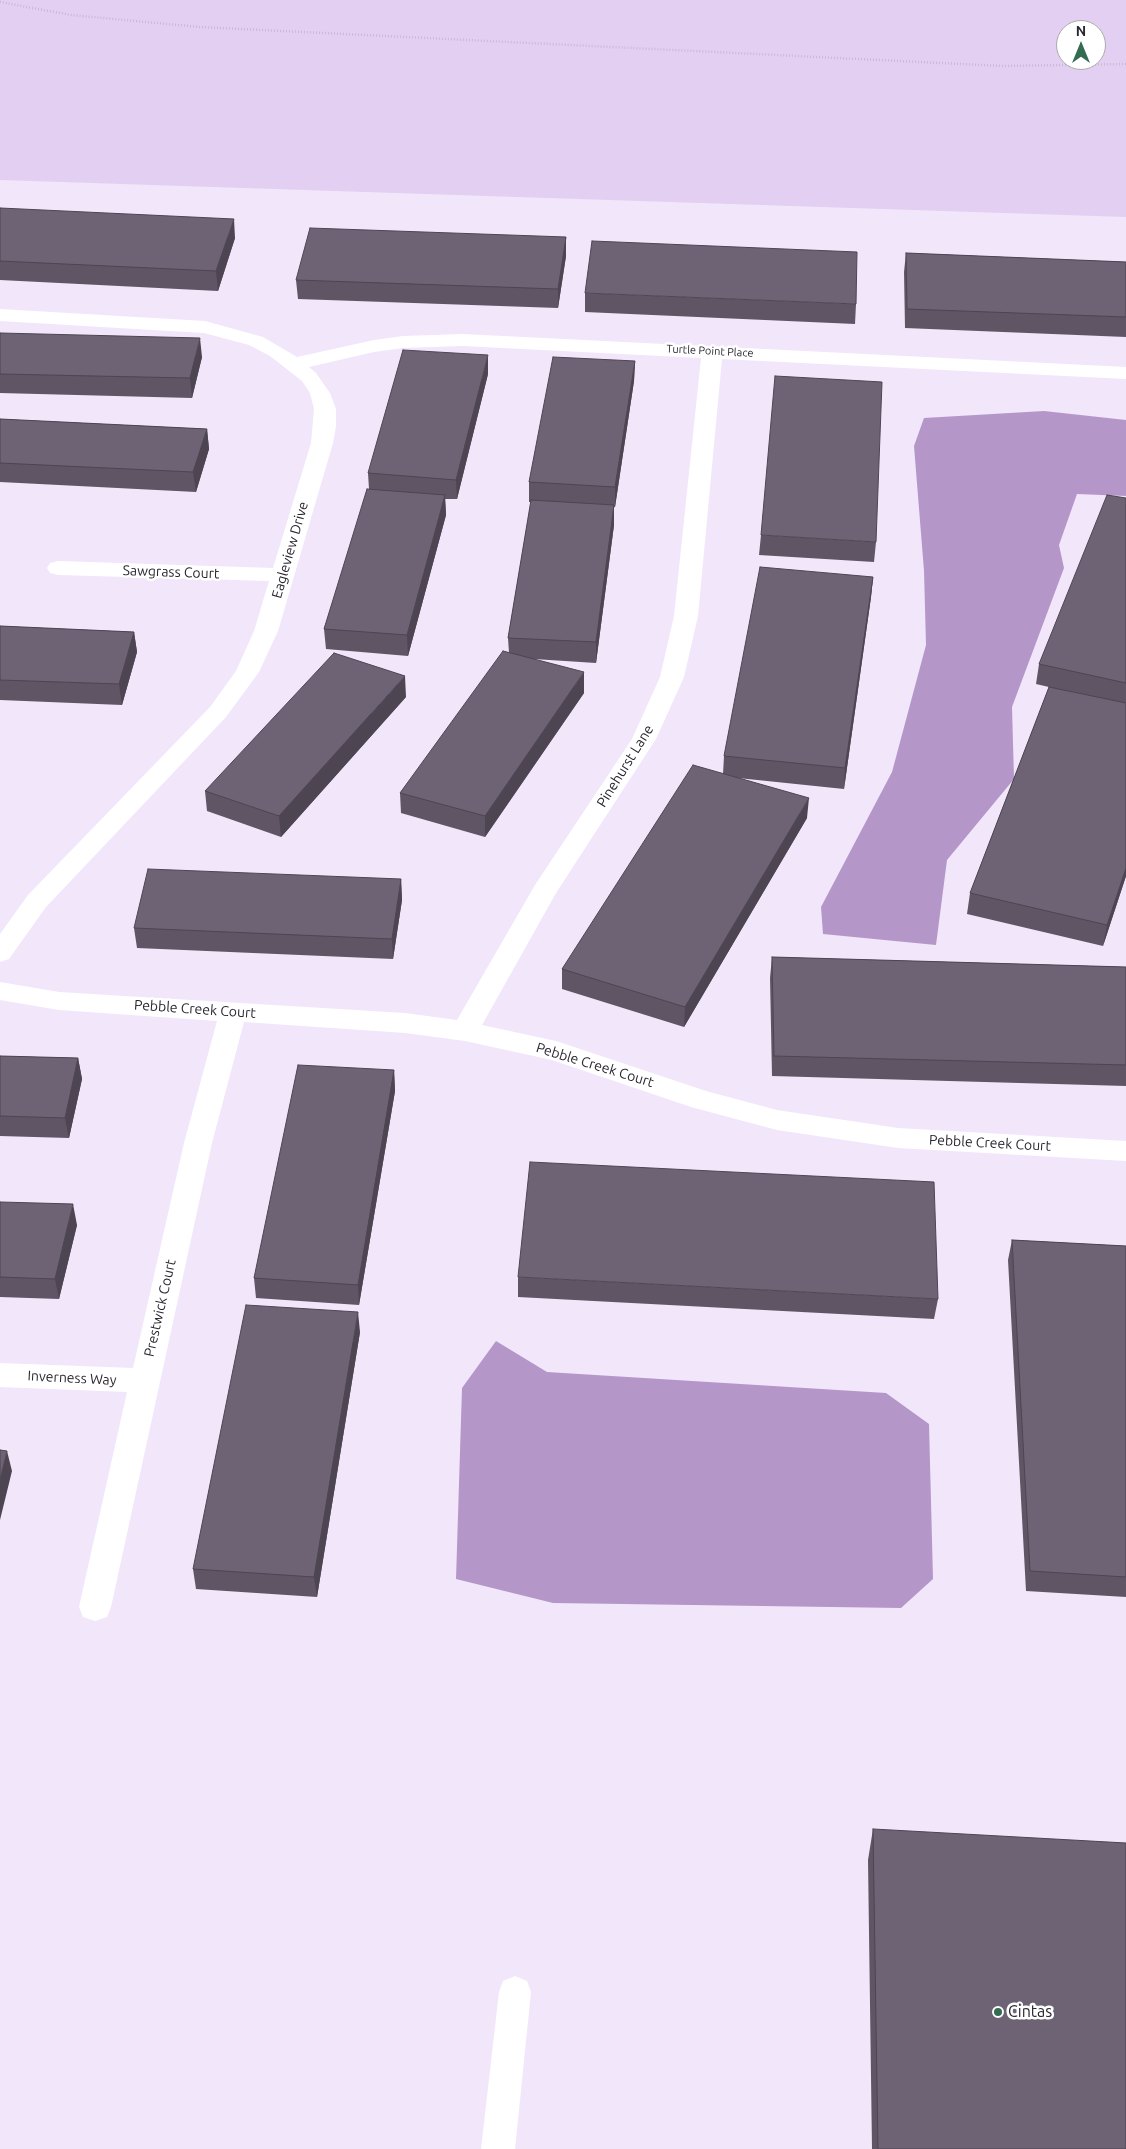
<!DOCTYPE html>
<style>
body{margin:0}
#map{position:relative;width:1126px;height:2149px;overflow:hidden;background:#f2e6fb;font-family:Ubuntu,sans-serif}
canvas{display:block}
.north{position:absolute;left:1056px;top:20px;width:50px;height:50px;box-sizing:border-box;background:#fff;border:1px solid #aaa9ac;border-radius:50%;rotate:0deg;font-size:14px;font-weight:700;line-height:20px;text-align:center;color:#2b272f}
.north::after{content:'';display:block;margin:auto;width:18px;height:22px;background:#346b52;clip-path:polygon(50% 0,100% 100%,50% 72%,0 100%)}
</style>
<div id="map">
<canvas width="1126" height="2149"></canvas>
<div class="north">N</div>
</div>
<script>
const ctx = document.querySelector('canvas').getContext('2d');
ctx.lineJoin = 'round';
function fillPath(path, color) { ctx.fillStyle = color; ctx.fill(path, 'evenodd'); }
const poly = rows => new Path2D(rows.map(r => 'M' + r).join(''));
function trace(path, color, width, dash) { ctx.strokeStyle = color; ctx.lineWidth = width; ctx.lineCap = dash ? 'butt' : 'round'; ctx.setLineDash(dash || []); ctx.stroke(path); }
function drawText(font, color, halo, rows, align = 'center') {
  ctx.font = font + ' Ubuntu,sans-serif'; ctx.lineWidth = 5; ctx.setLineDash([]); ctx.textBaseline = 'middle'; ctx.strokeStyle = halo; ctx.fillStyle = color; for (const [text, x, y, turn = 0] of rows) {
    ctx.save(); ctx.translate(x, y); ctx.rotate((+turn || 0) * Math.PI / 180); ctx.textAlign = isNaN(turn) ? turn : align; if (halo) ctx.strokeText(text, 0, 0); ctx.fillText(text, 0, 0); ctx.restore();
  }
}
const green = poly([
 [0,0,1126,0,1126,217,0,180],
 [1066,30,1096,30,1096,60,1066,60]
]);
const water = poly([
 [1044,411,1126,420,1126,496,1077,494,1059,545,1064,568,1012,707,1014,779,947,860,936,945,823,934,821,907,892,772,926,645,924,571,914,446,924,418],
 [496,1341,547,1372,886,1393,929,1424,933,1579,901,1608,553,1603,456,1579,462,1388]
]);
const path = poly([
 [0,2,71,15,200,27,1003,66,1126,64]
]);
const service = poly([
 [515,1976,527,1981,531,1992,515,2149,481,2149,499,1992,503,1981,515,1976]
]);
const minor = poly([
 [0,309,205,321,263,337,297,357,374,340,403,336,463,334,1126,367,1126,379,722,359,698,616,684,677,656,739,556,893,482,1025,556,1041,706,1091,777,1110,898,1128,1126,1141,1126,1161,898,1148,777,1130,691,1107,552,1060,465,1041,405,1033,244,1022,212,1143,111,1607,107,1617,95,1621,83,1617,79,1607,127,1392,0,1387,0,1363,133,1368,184,1143,217,1021,59,1010,0,1000,0,982,59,992,405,1013,457,1020,535,885,632,739,660,677,674,616,701,358,463,346,403,348,374,352,309,367,316,373,330,393,336,409,336,426,333,443,278,631,259,672,226,717,46,907,9,959,0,962,0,934,28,895,210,707,236,671,254,631,269,581,58,575,50,573,47,568,50,563,58,561,273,568,311,443,314,409,310,393,302,381,270,356,249,345,204,333,0,321,0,309]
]);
const wall = poly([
 [0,208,235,238,218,291,0,280],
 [566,237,566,256,558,308,298,299,296,280],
 [906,253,1126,262,1126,337,905,328,904,272],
 [585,293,856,304,855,324,585,312],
 [0,333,202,357,192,398,0,393],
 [635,361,634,381,615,507,614,507,614,525,596,663,534,659,584,693,485,837,401,813,400,793,509,653,508,638,531,502,529,502,529,482],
 [488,374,457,499,445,499,446,515,408,656,326,649,324,629,369,489,368,473],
 [0,419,207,429,209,449,196,492,0,482],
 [1126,498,1126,876,1103,946,967,914,970,893,1049,687,1036,684,1039,664],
 [761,535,876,542,874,562,759,555],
 [873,577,871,597,844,789,738,778,807,818,684,1027,562,989,562,969,723,774,724,756],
 [0,626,134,632,137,652,122,705,0,700],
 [406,697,281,837,207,811,205,791],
 [401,879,402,900,393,959,137,948,134,928],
 [772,957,1126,967,1126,1086,772,1076,770,978],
 [0,1056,78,1058,82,1079,69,1138,0,1136],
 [394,1070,395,1091,359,1305,256,1298,254,1278],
 [0,1202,77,1225,59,1299,0,1297],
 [1012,1240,1126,1246,1126,1597,1026,1591,1008,1260],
 [518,1277,938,1299,934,1319,518,1297],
 [360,1332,317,1597,196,1589,193,1569],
 [873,1829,1126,2149,872,2149,868,1860]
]);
const shadedWall = poly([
 [234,219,235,238,218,291,216,271],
 [566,237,566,256,558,308,558,289],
 [200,338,202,357,192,398,190,378],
 [488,355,488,374,457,499,456,480],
 [635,361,634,381,615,507,615,487],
 [207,429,209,449,196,492,193,472],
 [445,495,446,515,408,656,407,635],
 [614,505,614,525,596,663,596,642],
 [873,577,871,597,844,789,845,768],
 [134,632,137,652,122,705,119,684],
 [584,672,584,693,485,837,485,816],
 [405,676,406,697,281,837,279,816],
 [809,798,807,818,684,1027,685,1007],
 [1126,868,1126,876,1103,946,1107,925],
 [401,879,402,900,393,959,392,939],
 [78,1058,82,1079,69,1138,65,1118],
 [394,1070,395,1091,359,1305,358,1285],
 [73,1204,77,1225,59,1299,55,1279],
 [358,1312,360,1332,317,1597,314,1577],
 [7,1451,12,1471,0,1520,0,1480]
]);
const building = poly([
 [0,208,234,219,216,271,0,261,0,208],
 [310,228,566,237,558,289,296,280,310,228],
 [592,241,857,252,856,304,585,293,592,241],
 [906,253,1126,262,1126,317,907,309,906,253],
 [0,333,200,338,190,378,0,374,0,333],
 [403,350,488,355,456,480,368,473,403,350],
 [553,357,635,361,615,487,529,482,553,357],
 [775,376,882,382,876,542,761,535,775,376],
 [0,419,207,429,193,472,0,463,0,419],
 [367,489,445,495,407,635,324,629,367,489],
 [1107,495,1126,498,1126,683,1039,664,1107,495],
 [531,500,614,505,596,642,508,638,531,500],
 [760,567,873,577,845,768,724,756,760,567],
 [0,626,134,632,119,684,0,680,0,626],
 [503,651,584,672,485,816,400,793,503,651],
 [334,653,405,676,279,816,205,791,334,653],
 [1049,687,1126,703,1126,868,1107,925,970,893,1049,687],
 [693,765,809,798,685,1007,562,969,693,765],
 [148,869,401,879,392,939,134,928,148,869],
 [772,957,1126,967,1126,1065,774,1056,772,957],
 [0,1056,78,1058,65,1118,0,1116,0,1056],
 [298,1065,394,1070,358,1285,254,1278,298,1065],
 [530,1162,934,1182,938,1299,518,1277,530,1162],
 [0,1202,73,1204,55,1279,0,1277,0,1202],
 [1012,1240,1126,1246,1126,1577,1030,1571,1012,1240],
 [246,1305,358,1312,314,1577,193,1569,246,1305],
 [0,1450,7,1451,0,1480,0,1450],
 [873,1829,1126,1843,1126,2149,878,2149,873,1829]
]);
const markers = [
 [998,2012,5,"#346b52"]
];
const farStreetnames = [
 ["Turtle Point Place",710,351,3]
];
const streetNames = [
 ["Eagleview Drive",290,550,-74],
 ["Sawgrass Court",171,572,2],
 ["Pinehurst Lane",625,766,-58],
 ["Pebble Creek Court",195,1009,4],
 ["Pebble Creek Court",595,1065,17],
 ["Pebble Creek Court",990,1143,3],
 ["Prestwick Court",160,1308,-77],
 ["Inverness Way",72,1378,3]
];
const nearPoinames = [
 ["Cintas",1008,2012]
];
fillPath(green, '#e3cff2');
fillPath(water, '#b497c8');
trace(path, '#aea5b5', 2.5, [0.5, 2.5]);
fillPath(service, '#fff');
fillPath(minor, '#fff');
fillPath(wall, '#5f5565');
fillPath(shadedWall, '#4d4552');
fillPath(building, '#6e6375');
trace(building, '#4d4552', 1);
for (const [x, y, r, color] of markers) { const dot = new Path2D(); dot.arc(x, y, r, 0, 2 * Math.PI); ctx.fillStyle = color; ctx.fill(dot); trace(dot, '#fff', 2); }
drawText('11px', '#2b272f', '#fff', farStreetnames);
drawText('14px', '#2b272f', '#fff', streetNames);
drawText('16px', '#2b272f', '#fff', nearPoinames, 'left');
</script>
